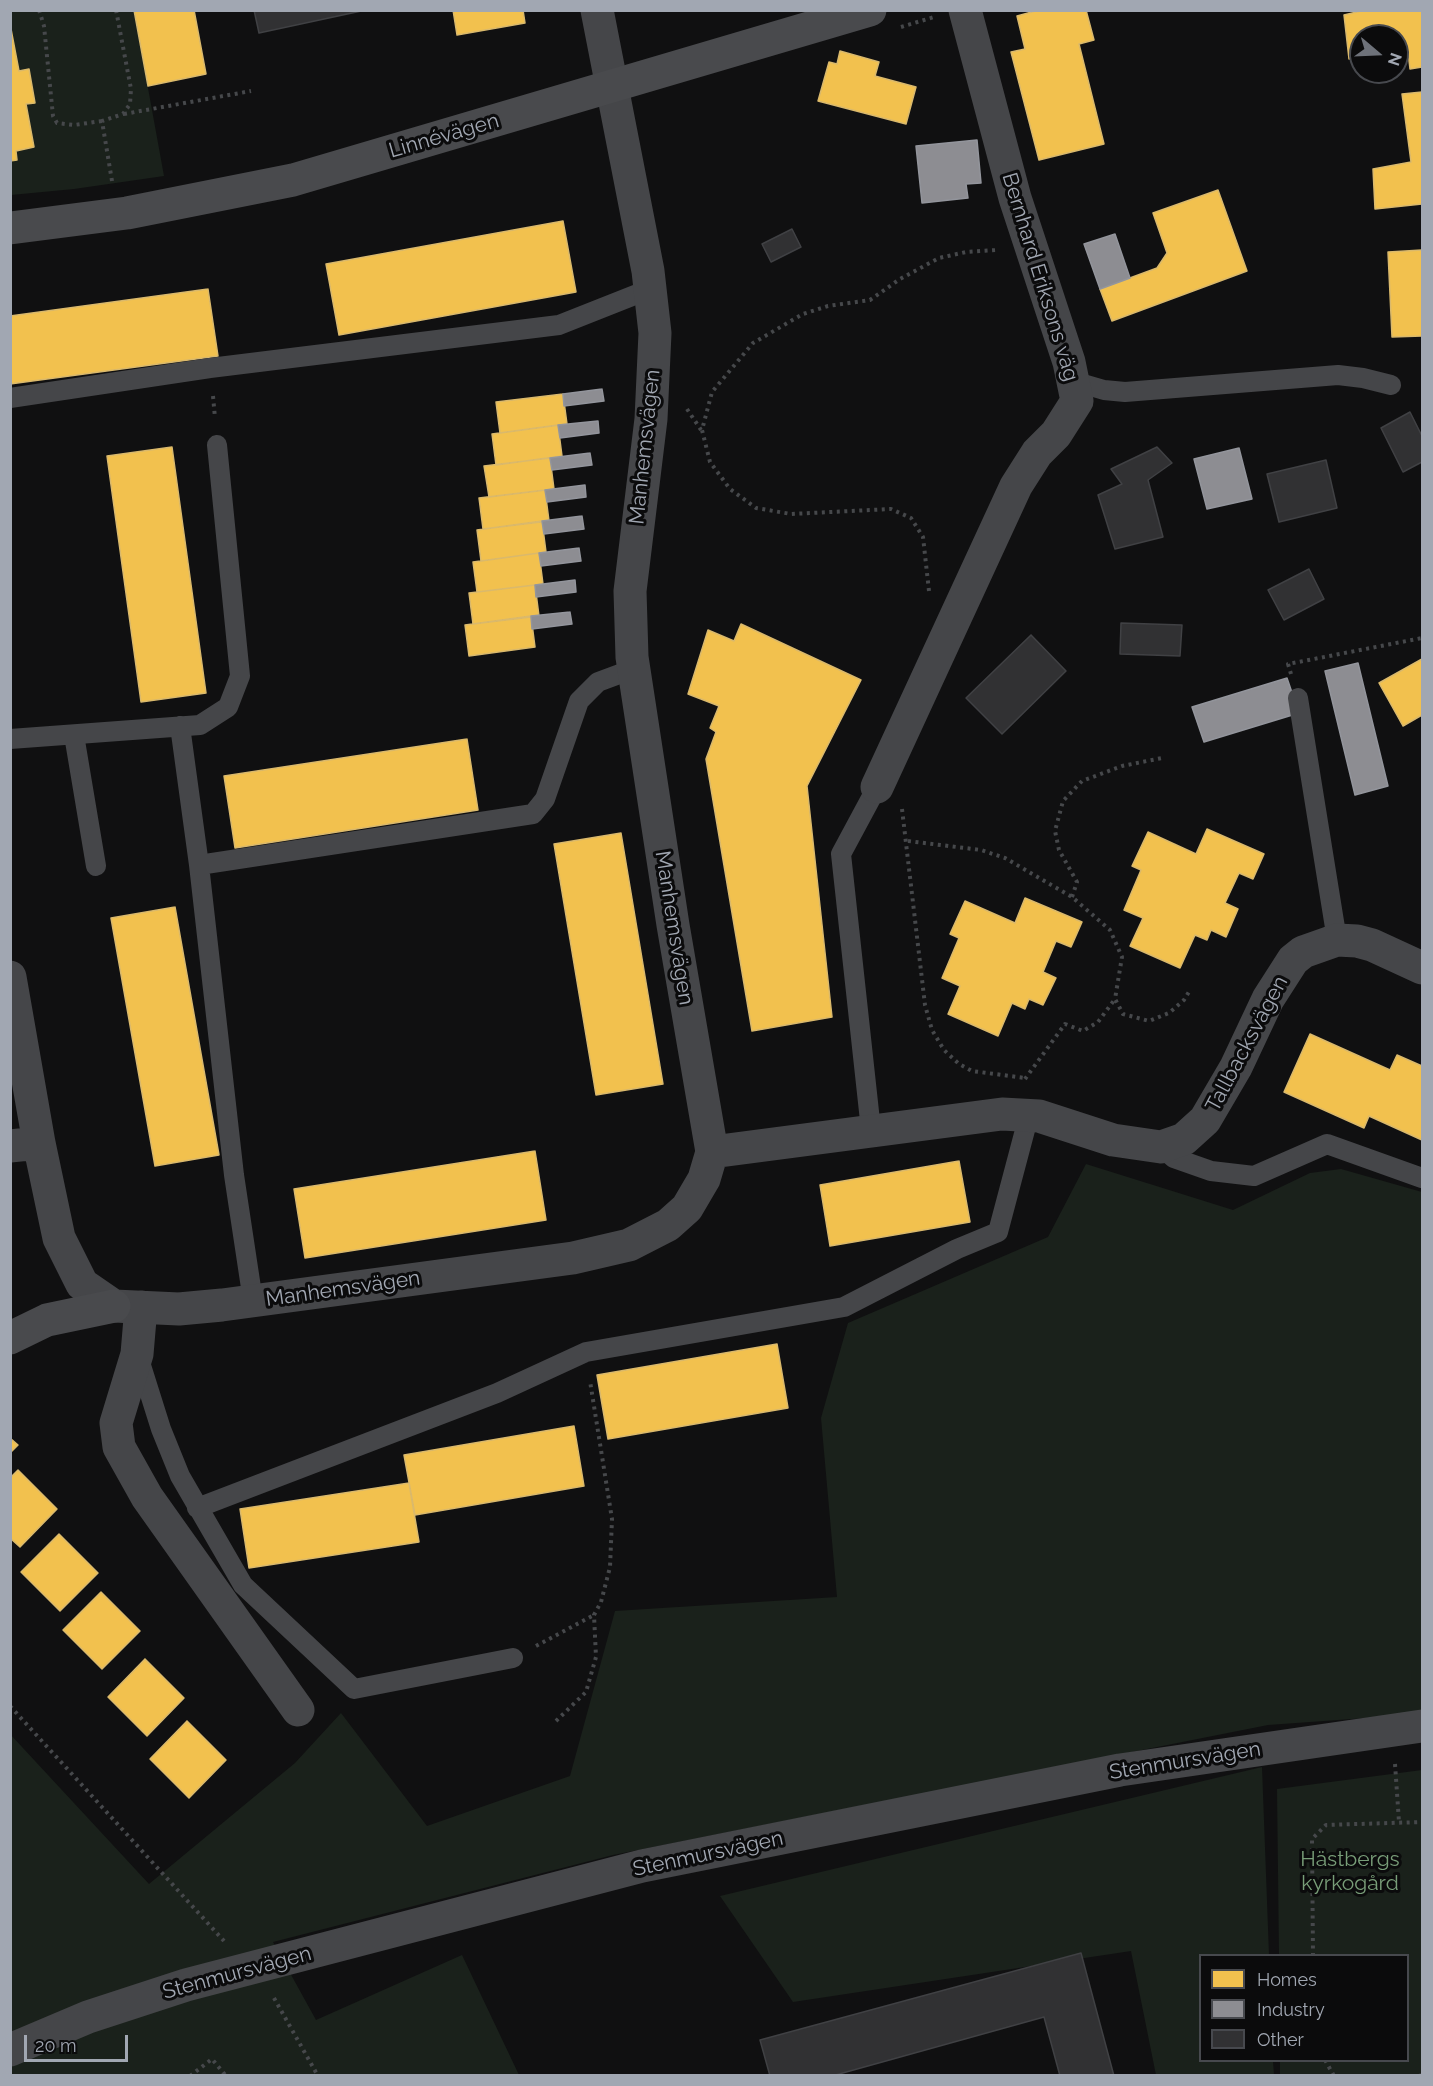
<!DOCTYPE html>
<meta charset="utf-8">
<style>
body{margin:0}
#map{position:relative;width:1433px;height:2086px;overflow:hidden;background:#101011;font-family:Raleway,sans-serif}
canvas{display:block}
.frame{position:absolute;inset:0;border:12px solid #a1a7b2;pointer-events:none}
.legend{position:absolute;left:1199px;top:1954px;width:210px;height:108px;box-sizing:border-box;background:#0b0b0c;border:2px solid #47494e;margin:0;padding:8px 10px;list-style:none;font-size:18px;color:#a1a7b2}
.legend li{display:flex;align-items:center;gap:12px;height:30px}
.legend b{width:30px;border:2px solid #47494e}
.north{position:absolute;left:1349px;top:24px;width:60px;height:60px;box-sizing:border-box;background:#0b0b0c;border:2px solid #47494e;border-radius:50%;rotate:109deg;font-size:16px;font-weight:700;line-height:24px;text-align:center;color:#a1a7b2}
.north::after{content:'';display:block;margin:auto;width:21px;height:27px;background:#6e727a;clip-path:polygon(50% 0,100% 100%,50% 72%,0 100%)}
.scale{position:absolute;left:24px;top:2035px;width:104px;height:27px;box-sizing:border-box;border:3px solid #a1a7b2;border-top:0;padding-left:8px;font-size:18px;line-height:21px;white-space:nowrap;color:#a1a7b2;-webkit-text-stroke:4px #0b0b0c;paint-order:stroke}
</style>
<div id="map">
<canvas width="1433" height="2086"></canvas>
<div class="frame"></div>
<ul class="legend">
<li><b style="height:16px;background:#f2c14e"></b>Homes</li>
<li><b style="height:16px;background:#8d8d92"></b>Industry</li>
<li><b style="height:16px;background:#313133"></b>Other</li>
</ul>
<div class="north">N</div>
<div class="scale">20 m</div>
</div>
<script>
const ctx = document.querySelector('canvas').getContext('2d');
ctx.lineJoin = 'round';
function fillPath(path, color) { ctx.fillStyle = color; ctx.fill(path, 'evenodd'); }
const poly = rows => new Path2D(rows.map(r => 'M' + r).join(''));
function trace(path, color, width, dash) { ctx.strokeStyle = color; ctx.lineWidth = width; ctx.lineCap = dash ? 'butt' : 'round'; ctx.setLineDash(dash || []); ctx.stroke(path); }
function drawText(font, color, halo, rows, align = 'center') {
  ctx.font = font + ' Raleway,sans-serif'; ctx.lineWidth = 6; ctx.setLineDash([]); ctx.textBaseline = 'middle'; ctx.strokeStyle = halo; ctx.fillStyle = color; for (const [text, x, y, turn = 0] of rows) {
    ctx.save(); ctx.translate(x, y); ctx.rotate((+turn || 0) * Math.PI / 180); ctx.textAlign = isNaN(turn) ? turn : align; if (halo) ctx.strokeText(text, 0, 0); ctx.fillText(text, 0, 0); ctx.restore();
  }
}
const green = poly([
 [11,11,134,11,164,176,74,189,11,195],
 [1086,1164,1233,1210,1310,1173,1341,1169,1422,1192,1422,1714,1268,1725,613,1855,273,1942,316,2020,462,1955,519,2075,11,2075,10,1734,149,1884,295,1763,341,1713,427,1826,570,1776,615,1611,837,1597,821,1418,848,1323,1048,1237],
 [1262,1767,1269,1955,1200,1956,1200,2060,1273,2061,1274,2075,1156,2075,1131,1951,793,2002,720,1896],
 [1422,1770,1422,2075,1280,2075,1280,2061,1408,2060,1408,1956,1279,1955,1277,1789]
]);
const homes = poly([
 [134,10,194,10,206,74,148,86,134,10],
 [453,10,523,10,525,23,457,35,453,10],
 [1039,10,1086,10,1094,40,1079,44,1104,144,1039,160,1011,52,1025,49,1017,16,1039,10],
 [1365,10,1422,10,1422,67,1410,69,1408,52,1397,53,1397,36,1361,36,1361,57,1349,59,1344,15,1365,10],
 [11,29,19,71,29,69,35,103,26,104,34,147,16,151,17,160,10,161,11,29],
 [840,51,879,62,875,76,916,87,906,124,818,101,829,62,837,64,840,51],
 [1422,92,1422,204,1375,209,1373,169,1411,162,1402,94,1422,92],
 [1218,190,1247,271,1112,321,1100,289,1157,268,1167,253,1153,213,1218,190],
 [563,221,576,292,339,335,326,264,563,221],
 [1422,250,1422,336,1392,337,1388,252,1422,250],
 [208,289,218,356,10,384,10,316,208,289],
 [563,394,567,424,500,433,496,402,563,394],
 [558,425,562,456,496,465,492,434,558,425],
 [172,447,206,693,141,702,107,456,172,447],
 [550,458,554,489,489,497,484,466,550,458],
 [545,490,549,521,483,529,479,498,545,490],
 [542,521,546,552,481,561,477,530,542,521],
 [539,553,543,584,477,592,473,562,539,553],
 [535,585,539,616,473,624,469,593,535,585],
 [531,616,535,647,469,656,465,625,531,616],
 [741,624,861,680,807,786,832,1017,752,1031,706,759,716,732,710,728,719,706,688,694,708,630,734,641,741,624],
 [1422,659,1422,715,1403,726,1379,683,1422,659],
 [467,739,478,810,235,848,224,776,467,739],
 [1207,829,1264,854,1253,879,1239,873,1225,903,1238,909,1226,937,1211,930,1207,940,1195,935,1180,968,1130,946,1143,918,1124,910,1141,870,1132,866,1148,832,1196,854,1207,829],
 [621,833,663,1084,596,1095,554,844,621,833],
 [1025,898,1082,922,1071,947,1056,941,1043,972,1056,978,1043,1005,1029,999,1025,1009,1012,1003,998,1036,948,1014,960,986,942,978,959,938,950,934,965,901,1015,923,1025,898],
 [175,907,219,1155,155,1166,111,918,175,907],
 [1310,1034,1390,1070,1397,1055,1422,1066,1422,1140,1369,1116,1364,1128,1284,1092,1310,1034],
 [535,1151,546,1220,305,1258,294,1189,535,1151],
 [959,1161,970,1222,830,1246,820,1185,959,1161],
 [777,1344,788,1408,608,1439,597,1375,777,1344],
 [574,1426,584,1486,415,1515,404,1455,574,1426],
 [10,1438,18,1445,10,1453,10,1438],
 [18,1470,57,1509,20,1547,10,1538,10,1478,18,1470],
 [409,1483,419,1542,249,1568,240,1509,409,1483],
 [59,1534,98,1573,60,1611,21,1572,59,1534],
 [101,1592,140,1631,102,1669,63,1630,101,1592],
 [145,1659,184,1698,147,1736,108,1697,145,1659],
 [187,1721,226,1760,189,1798,150,1759,187,1721]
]);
const industry = poly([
 [977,140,981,183,966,184,968,198,922,203,916,146,977,140],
 [1115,234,1130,278,1100,289,1084,244,1115,234],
 [602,389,604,401,564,406,563,394,602,389],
 [598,421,599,433,560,438,558,425,598,421],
 [1239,448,1252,499,1207,509,1194,459,1239,448],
 [590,453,592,465,552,470,550,458,590,453],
 [585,485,586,497,547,502,545,490,585,485],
 [582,516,584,529,544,534,542,521,582,516],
 [579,548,581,561,541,566,539,553,579,548],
 [575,580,576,592,536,597,535,585,575,580],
 [570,612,572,624,532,629,531,616,570,612],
 [1358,663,1388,786,1355,795,1325,671,1358,663],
 [1287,678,1299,713,1204,742,1192,707,1287,678]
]);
const building = poly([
 [254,10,366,10,259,33,254,10],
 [792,229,801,247,771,262,762,244,792,229],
 [1410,412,1422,436,1422,462,1403,472,1381,428,1410,412],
 [1157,447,1172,463,1148,480,1163,537,1115,549,1098,495,1122,484,1111,469,1157,447],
 [1326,460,1337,508,1279,522,1267,474,1326,460],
 [1309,569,1324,599,1284,620,1268,590,1309,569],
 [1121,623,1182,625,1180,656,1120,654,1121,623],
 [1031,635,1066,671,1002,734,966,698,1031,635],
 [1081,1953,1114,2076,1060,2076,1044,2017,832,2076,770,2076,760,2040,1081,1953]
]);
const path = poly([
 [39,10,44,26,53,116,57,123,74,125,102,121],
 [901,27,934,17],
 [124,114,251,91],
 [112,181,102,121,123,114,130,104,131,89,116,10],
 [213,396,215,418],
 [687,409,701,430],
 [929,591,923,537,911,518,891,509,791,514,756,508,730,489,710,462,702,430,712,392,753,343,803,314,828,306,870,300,900,279,939,258,966,252,997,250],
 [1291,674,1288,664,1422,638],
 [902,809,925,1005,932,1030,944,1050,959,1064,972,1071,1025,1078],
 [908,841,981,850,1005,858,1072,897,1110,930,1122,957,1115,999,1123,1014,1149,1021,1169,1013,1184,1000,1190,990],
 [1072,897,1077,882,1059,850,1055,831,1063,801,1082,781,1122,766,1162,758],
 [1025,1079,1065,1024,1083,1031,1098,1022,1115,999],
 [536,1646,594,1615],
 [10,1706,224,1941],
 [556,1721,586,1692,596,1657,594,1615,601,1602,610,1567,612,1519,590,1381],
 [1395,1764,1399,1822],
 [1313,1956,1312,1839,1326,1825,1422,1822],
 [274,1998,318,2076],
 [1325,2060,1334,2076],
 [190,2076,212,2059,226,2076],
 [1419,2076,1422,2075]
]);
const lane = poly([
 [1073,381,1104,390,1125,392,1338,375,1363,378,1391,385],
 [10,398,210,368,559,325,650,289],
 [1298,698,1337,940],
 [180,726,199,865,234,1175,253,1301],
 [74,735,96,866],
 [10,739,200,725,228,707,240,676,217,445],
 [199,865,533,814,545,799,579,701,598,682,633,669],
 [871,1130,841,854,877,787],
 [1161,1147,1174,1158,1211,1171,1254,1176,1327,1144,1422,1178],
 [138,1356,161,1429,180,1476,243,1585,354,1689,513,1658],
 [197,1508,497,1393,586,1352,844,1307,957,1249,998,1232,1029,1115]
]);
const street = poly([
 [877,787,1016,486,1037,453,1056,434,1077,401,1069,362,1015,198,965,10],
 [10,977,39,1143,59,1238,82,1284,114,1306,179,1309,222,1305,573,1258,629,1245,668,1225,687,1208,704,1179,712,1152,673,925,632,657,630,591,651,419,655,333,648,271,597,10],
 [10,1146,39,1143],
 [712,1152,1002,1114,1039,1116,1113,1140,1161,1147,1184,1139,1205,1120,1236,1067,1268,999,1293,960,1303,952,1337,940,1357,941,1372,945,1422,968],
 [141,1307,137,1354,116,1423,119,1447,147,1497,298,1710],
 [10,2050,88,2017,186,1985,642,1866,1120,1770,1422,1726]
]);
const secondary = poly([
 [10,228,127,213,293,180,870,10],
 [10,1338,47,1320,114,1306]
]);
const streetNames = [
 ["Linnévägen",444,136,-16],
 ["Bernhard Eriksons väg",1040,277,73],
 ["Manhemsvägen",645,447,-84],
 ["Manhemsvägen",674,928,81],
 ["Tallbacksvägen",1247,1044,-62],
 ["Manhemsvägen",343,1289,-8],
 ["Stenmursvägen",1185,1761,-9],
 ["Stenmursvägen",708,1854,-12],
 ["Stenmursvägen",237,1973,-15]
];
const parkNames = [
 ["Hästbergs",1350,1860],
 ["kyrkogård",1350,1884]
];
fillPath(green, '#1a211b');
fillPath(homes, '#f2c14e');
trace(homes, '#dab96c', 1.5);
fillPath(industry, '#8d8d92');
trace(industry, '#93959c', 1.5);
fillPath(building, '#313133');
trace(building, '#404144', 1.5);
trace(path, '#46484b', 4, [3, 4.5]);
trace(lane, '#454649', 20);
trace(street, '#454649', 33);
trace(secondary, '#494a4d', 33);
drawText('21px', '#a1a7b2', '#0b0b0c', streetNames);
drawText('21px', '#789d78', '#0b0b0c', parkNames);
</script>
